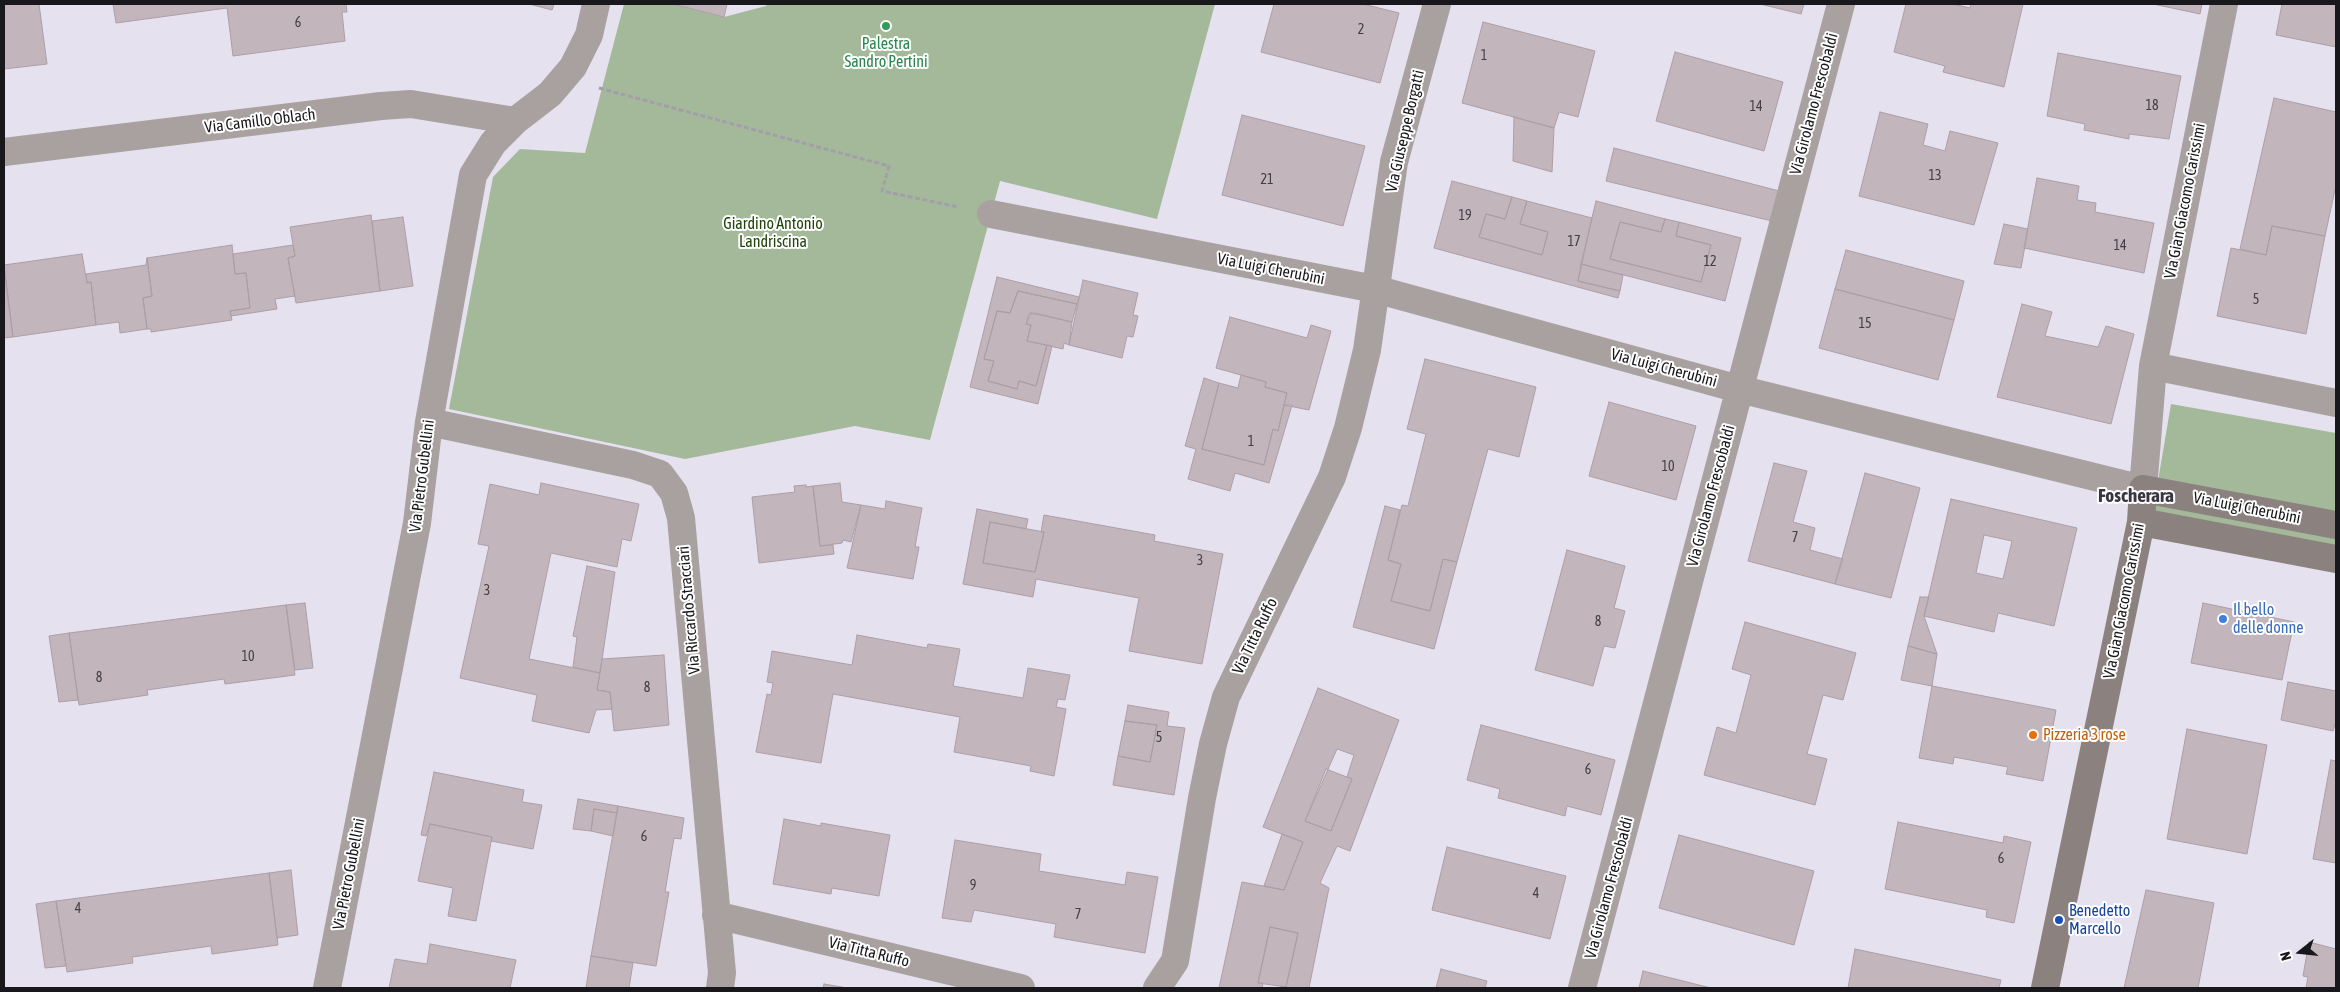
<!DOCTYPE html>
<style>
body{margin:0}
#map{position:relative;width:2340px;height:992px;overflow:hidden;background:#e5e1ef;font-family:"Asap Condensed",sans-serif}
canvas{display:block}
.frame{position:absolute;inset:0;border:5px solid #18171c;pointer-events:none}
.north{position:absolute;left:2275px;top:927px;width:50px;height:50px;-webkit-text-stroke:4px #fff;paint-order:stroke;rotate:254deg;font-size:14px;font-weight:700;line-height:20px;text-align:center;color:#18171c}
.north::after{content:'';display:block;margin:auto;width:18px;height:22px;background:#18171c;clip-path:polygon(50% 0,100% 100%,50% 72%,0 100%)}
</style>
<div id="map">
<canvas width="2340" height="992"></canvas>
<div class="frame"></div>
<div class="north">N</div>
</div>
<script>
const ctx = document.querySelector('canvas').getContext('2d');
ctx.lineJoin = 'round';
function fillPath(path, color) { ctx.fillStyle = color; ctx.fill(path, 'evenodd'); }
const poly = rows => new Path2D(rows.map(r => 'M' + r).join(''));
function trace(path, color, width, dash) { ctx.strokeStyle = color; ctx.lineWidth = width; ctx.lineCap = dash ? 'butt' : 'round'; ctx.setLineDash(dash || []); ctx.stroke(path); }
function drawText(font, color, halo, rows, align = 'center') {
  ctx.font = font + ' "Asap Condensed",sans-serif'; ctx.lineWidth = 4; ctx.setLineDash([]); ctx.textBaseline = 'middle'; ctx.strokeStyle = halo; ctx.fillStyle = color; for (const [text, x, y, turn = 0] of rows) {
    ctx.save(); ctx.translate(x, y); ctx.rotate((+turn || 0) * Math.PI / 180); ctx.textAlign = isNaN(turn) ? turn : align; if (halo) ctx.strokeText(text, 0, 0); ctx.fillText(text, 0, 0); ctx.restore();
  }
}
const green = poly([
 [624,4,673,4,724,17,766,6,767,4,1215,4,1157,219,1000,181,930,440,855,426,685,459,449,409,493,177,520,149,585,153],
 [2171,404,2336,433,2336,511,2158,481],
 [2149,499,2336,532,2336,547,2147,513]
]);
const building = poly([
 [4,4,39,4,47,64,4,69,4,4],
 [113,4,346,4,347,12,342,12,345,41,233,56,227,8,116,23,113,4],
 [529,4,554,4,552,10,529,4],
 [673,4,727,4,724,17,673,4],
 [1274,4,1363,4,1399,13,1380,83,1261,52,1274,4],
 [1760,4,1804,4,1801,14,1760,4],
 [1906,4,1953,4,1970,8,1971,4,2023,4,2004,87,1943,72,1945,66,1894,52,1906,4],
 [2153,4,2202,4,2200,14,2153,4],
 [2282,4,2336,4,2336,47,2276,35,2282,4],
 [1483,22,1595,51,1578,117,1559,112,1554,128,1462,103,1483,22],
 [1675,52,1783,82,1764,151,1656,121,1675,52],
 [2058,53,2181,76,2169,139,2129,134,2129,139,2084,130,2085,124,2047,116,2058,53],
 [2274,98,2336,112,2336,185,2325,236,2272,226,2266,255,2240,249,2274,98],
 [1880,112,1928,124,1923,145,1945,151,1950,131,1998,143,1974,225,1859,196,1880,112],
 [1242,115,1365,146,1343,226,1222,195,1242,115],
 [1514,117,1554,128,1552,172,1513,161,1514,117],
 [1614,148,1783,192,1776,222,1606,181,1614,148],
 [2037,178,2079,186,2077,200,2096,203,2095,212,2154,223,2144,273,2024,248,2037,178],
 [1452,181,1512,197,1505,219,1486,214,1479,237,1542,255,1548,232,1520,224,1527,201,1592,218,1578,281,1620,291,1618,298,1434,248,1452,181],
 [1512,197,1527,201,1520,224,1548,232,1542,255,1479,237,1486,214,1505,219,1512,197],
 [1596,201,1665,219,1661,232,1620,222,1610,259,1701,282,1711,245,1676,236,1679,222,1741,238,1725,301,1581,264,1596,201],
 [371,215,380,291,296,303,288,258,295,256,290,227,371,215],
 [403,217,413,286,380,291,372,221,403,217],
 [1665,219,1679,222,1676,236,1711,245,1701,282,1610,259,1620,222,1661,232,1665,219],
 [2004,224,2028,229,2021,268,1994,264,2004,224],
 [2272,226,2325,236,2306,334,2217,316,2231,248,2266,255,2272,226],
 [232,245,235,274,246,273,250,308,230,311,232,320,151,332,151,329,147,329,143,298,152,296,147,258,232,245],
 [293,245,295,256,288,258,295,296,275,299,277,309,231,316,230,311,250,308,246,273,235,274,233,254,293,245],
 [1846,250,1964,281,1954,320,1835,289,1846,250],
 [82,254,87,283,91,282,96,325,13,337,4,265,82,254],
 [147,258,152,296,143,298,147,329,120,333,119,322,96,325,91,282,87,283,86,274,146,265,147,258],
 [1581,264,1623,275,1620,291,1578,281,1581,264],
 [4,268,13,337,4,338,4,268],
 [997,277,1079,297,1077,304,1018,291,1010,313,997,311,984,359,994,361,988,381,1017,389,1019,381,1036,386,1047,345,1052,346,1038,404,970,387,997,277],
 [1083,280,1138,293,1133,315,1138,316,1133,337,1127,336,1122,358,1069,345,1083,280],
 [1835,289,1954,320,1938,380,1819,348,1835,289],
 [1018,291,1077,304,1072,322,1035,313,1029,314,1026,324,1031,325,1027,341,1047,345,1036,386,1019,381,1017,389,988,381,994,361,984,359,997,311,1010,313,1018,291],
 [2022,304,2052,312,2045,336,2098,347,2106,326,2134,334,2111,424,1997,397,2022,304],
 [1031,313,1072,322,1069,345,1064,343,1063,349,1027,341,1031,325,1026,324,1031,313],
 [1230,317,1307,338,1311,325,1331,331,1309,410,1284,405,1287,393,1265,387,1266,382,1216,368,1230,317],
 [1425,359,1536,387,1519,457,1488,449,1457,562,1443,559,1430,611,1391,601,1401,564,1388,560,1402,505,1408,506,1426,434,1407,429,1425,359],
 [1241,375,1266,382,1265,387,1287,393,1278,431,1273,429,1264,465,1202,449,1219,383,1238,388,1241,375],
 [1204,378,1219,383,1202,449,1264,465,1273,429,1278,431,1284,405,1292,405,1269,483,1235,473,1230,491,1188,479,1196,449,1185,446,1204,378],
 [1609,402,1696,426,1676,500,1589,476,1609,402],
 [1774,463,1807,471,1793,522,1815,528,1810,550,1843,559,1835,584,1748,561,1774,463],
 [1865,473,1920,488,1891,598,1835,584,1865,473],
 [541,483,639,504,631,541,622,539,617,567,551,553,529,659,600,673,597,690,610,692,612,709,596,710,589,733,532,721,537,695,460,678,489,546,478,544,490,484,539,495,541,483],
 [840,483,842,502,861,505,851,542,843,540,842,543,820,546,813,486,840,483],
 [806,485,806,487,813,486,820,546,833,545,834,554,759,563,752,497,795,492,794,486,806,485],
 [1951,499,2077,528,2054,626,1998,613,1994,632,1924,616,1951,499],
 [1984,535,2012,541,2003,579,1976,573,1984,535],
 [886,501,922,508,915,547,919,547,913,579,847,568,861,505,885,509,886,501],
 [1385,506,1400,510,1388,560,1401,564,1391,601,1430,611,1443,559,1457,562,1434,649,1353,627,1385,506],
 [977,509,1028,519,1026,529,990,522,983,563,1035,572,1044,532,1041,532,1044,515,1155,535,1154,541,1223,554,1202,664,1129,651,1139,598,1036,579,1033,597,963,584,977,509],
 [990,522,1044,532,1035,572,983,563,990,522],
 [1567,550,1625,566,1614,608,1625,611,1615,648,1604,646,1593,686,1535,670,1567,550],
 [587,566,615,572,600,673,573,667,577,637,573,636,587,566],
 [1920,597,1929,597,1924,616,1937,654,1908,646,1920,597],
 [305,603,313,668,295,670,286,605,305,603],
 [2203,603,2294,622,2282,680,2191,663,2203,603],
 [286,605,295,675,225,684,224,679,147,690,148,695,79,705,69,633,286,605],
 [1745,622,1856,653,1843,700,1823,695,1807,754,1827,759,1815,805,1704,775,1717,727,1736,733,1751,675,1732,669,1745,622],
 [69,633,78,700,59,702,49,636,69,633],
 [857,635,927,648,928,644,960,649,953,686,1023,698,1028,668,1070,675,1065,700,1058,699,1056,707,1066,709,1054,776,1030,771,1031,766,954,752,960,717,833,694,821,763,756,752,767,694,771,695,773,683,767,682,772,651,852,665,857,635],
 [1908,646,1937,654,1932,686,1901,680,1908,646],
 [664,655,669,725,614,731,610,692,597,690,602,659,664,655],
 [2288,682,2336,691,2336,721,2333,731,2281,720,2288,682],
 [1932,686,2056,710,2043,781,2006,774,2008,767,1954,757,1953,764,1919,758,1932,686],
 [1318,688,1399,720,1350,851,1337,846,1320,883,1329,888,1309,988,1281,988,1281,986,1286,987,1298,933,1270,927,1258,983,1263,983,1262,988,1219,988,1242,882,1284,890,1303,842,1263,827,1318,688],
 [1337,749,1354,755,1347,777,1352,779,1331,831,1305,821,1337,749],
 [1128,705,1169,712,1167,726,1185,728,1174,795,1113,785,1118,756,1150,762,1157,725,1125,721,1128,705],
 [1125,721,1157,725,1150,762,1118,756,1125,721],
 [1481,725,1615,760,1601,815,1567,806,1565,816,1498,798,1500,789,1467,780,1481,725],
 [2187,729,2267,745,2247,854,2167,839,2187,729],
 [2331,760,2336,761,2336,863,2313,859,2331,760],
 [1326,769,1352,779,1331,831,1305,821,1326,769],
 [434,772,524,790,522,802,542,805,533,849,491,841,492,837,430,824,426,836,421,835,434,772],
 [578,799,618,806,617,813,594,809,591,831,573,829,578,799],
 [618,806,684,818,681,839,674,838,665,892,669,892,656,966,591,956,618,806],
 [594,809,617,813,613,836,591,831,594,809],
 [784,819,821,826,821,823,890,835,879,896,832,888,831,894,773,884,784,819],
 [1898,822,2003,843,2004,836,2031,842,2014,923,1986,917,1987,910,1885,889,1898,822],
 [430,824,492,837,476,921,448,916,453,888,418,881,430,824],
 [1282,834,1303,842,1284,890,1264,886,1282,834],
 [1679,835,1814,871,1794,945,1659,908,1679,835],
 [955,840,1041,854,1039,871,1125,885,1127,872,1158,877,1145,953,1054,937,1056,924,974,910,971,922,942,918,955,840],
 [1447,847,1566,876,1550,939,1432,910,1447,847],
 [291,870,298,935,277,938,269,873,291,870],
 [269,873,278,945,212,954,211,946,132,957,133,963,67,972,56,901,269,873],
 [2146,890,2214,903,2198,988,2124,988,2146,890],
 [56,901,66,966,45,968,36,904,56,901],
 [1270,927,1298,933,1286,987,1258,983,1270,927],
 [2309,942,2336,949,2336,988,2306,988,2308,977,2303,976,2309,942],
 [430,944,516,960,510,988,389,988,395,959,427,964,430,944],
 [1855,949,2001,980,1999,988,1848,988,1855,949],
 [591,956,633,963,629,988,586,988,591,956],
 [1441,969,1487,981,1485,988,1436,988,1441,969],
 [1643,971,1711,988,1639,988,1643,971],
 [824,984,847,988,823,988,824,984]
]);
const path = poly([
 [599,88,889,166,882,191,959,207]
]);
const street = poly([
 [4,152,381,106,411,104,515,121],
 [991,214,1375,289,1739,389,2143,489,2153,366,2224,4],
 [2153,366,2336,403],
 [429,422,633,465,660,474,674,493,681,518,722,973,720,988],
 [716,915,1021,988],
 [327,988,417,523,429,422,473,175,493,143,515,121,550,94,573,67,589,35,596,4],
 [1157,988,1175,961,1202,798,1213,744,1226,697,1332,477,1348,428,1367,350,1394,162,1437,4],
 [1582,988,1841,4]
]);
const secondary = poly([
 [2141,522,2336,559],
 [2045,988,2141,522,2143,489,2336,525]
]);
const markers = [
 [886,26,5,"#2e9e5b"],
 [2223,619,5,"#3f7fe0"],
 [2033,735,5,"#e8710a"],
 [2059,920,5,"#1a4fb4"]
];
const numberNames = [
 ["6",298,23],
 ["2",1361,30],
 ["1",1484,56],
 ["18",2152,106],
 ["14",1756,107],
 ["13",1935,176],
 ["21",1267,180],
 ["19",1465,216],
 ["17",1574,242],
 ["14",2120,246],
 ["12",1710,262],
 ["5",2256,300],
 ["15",1865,324],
 ["1",1251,442],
 ["10",1668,467],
 ["7",1795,538],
 ["3",1200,561],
 ["3",487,591],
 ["8",1598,622],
 ["10",248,657],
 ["8",99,678],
 ["8",647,688],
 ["5",1159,738],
 ["6",1588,770],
 ["6",644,837],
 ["6",2001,859],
 ["9",973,886],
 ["4",1536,894],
 ["4",78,909],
 ["7",1078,915]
];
const leisureNames = [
 ["Palestra",886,44],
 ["Sandro Pertini",886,62]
];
const streetNames = [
 ["Via Girolamo Frescobaldi",1814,104,-75],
 ["Via Camillo Oblach",260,121,-7],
 ["Via Giuseppe Borgatti",1405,131,-77],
 ["Via Gian Giacomo Carissimi",2185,201,-79],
 ["Via Luigi Cherubini",1271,269,11],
 ["Via Luigi Cherubini",1664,368,15],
 ["Via Pietro Gubellini",422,476,-83],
 ["Via Girolamo Frescobaldi",1711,496,-75],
 ["Via Luigi Cherubini",2247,508,11],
 ["Via Gian Giacomo Carissimi",2124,601,-79],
 ["Via Riccardo Stracciari",689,610,-95],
 ["Via Titta Ruffo",1255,636,-64],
 ["Via Pietro Gubellini",349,874,-79],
 ["Via Girolamo Frescobaldi",1609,888,-75],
 ["Via Titta Ruffo",869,952,14]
];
const parkNames = [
 ["Giardino Antonio",773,224],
 ["Landriscina",773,242]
];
const shopNames = [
 ["Il bello",2233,610],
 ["delle donne",2233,628]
];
const foodNames = [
 ["Pizzeria 3 rose",2043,735]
];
const transitNames = [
 ["Benedetto",2069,911],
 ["Marcello",2069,929]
];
const quarterNames = [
 ["Foscherara",2136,496]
];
fillPath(green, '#a4b99a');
fillPath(building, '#c3b5bc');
trace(building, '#ac9ea6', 1);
trace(path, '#a29faa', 3, [5, 2.5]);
trace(street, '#a8a19f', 28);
trace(secondary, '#8b817e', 28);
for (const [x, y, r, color] of markers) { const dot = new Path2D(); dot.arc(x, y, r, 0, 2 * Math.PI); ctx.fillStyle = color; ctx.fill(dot); trace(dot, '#fff', 2); }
drawText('14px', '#433e44', null, numberNames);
drawText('16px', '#27864d', '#fff', leisureNames);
drawText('16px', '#18171c', '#fff', streetNames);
drawText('16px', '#214408', '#fff', parkNames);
drawText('16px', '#366cbe', '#fff', shopNames, 'left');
drawText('16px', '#c56008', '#fff', foodNames, 'left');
drawText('16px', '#164399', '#fff', transitNames, 'left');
drawText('bold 19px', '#393641', '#fff', quarterNames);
</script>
